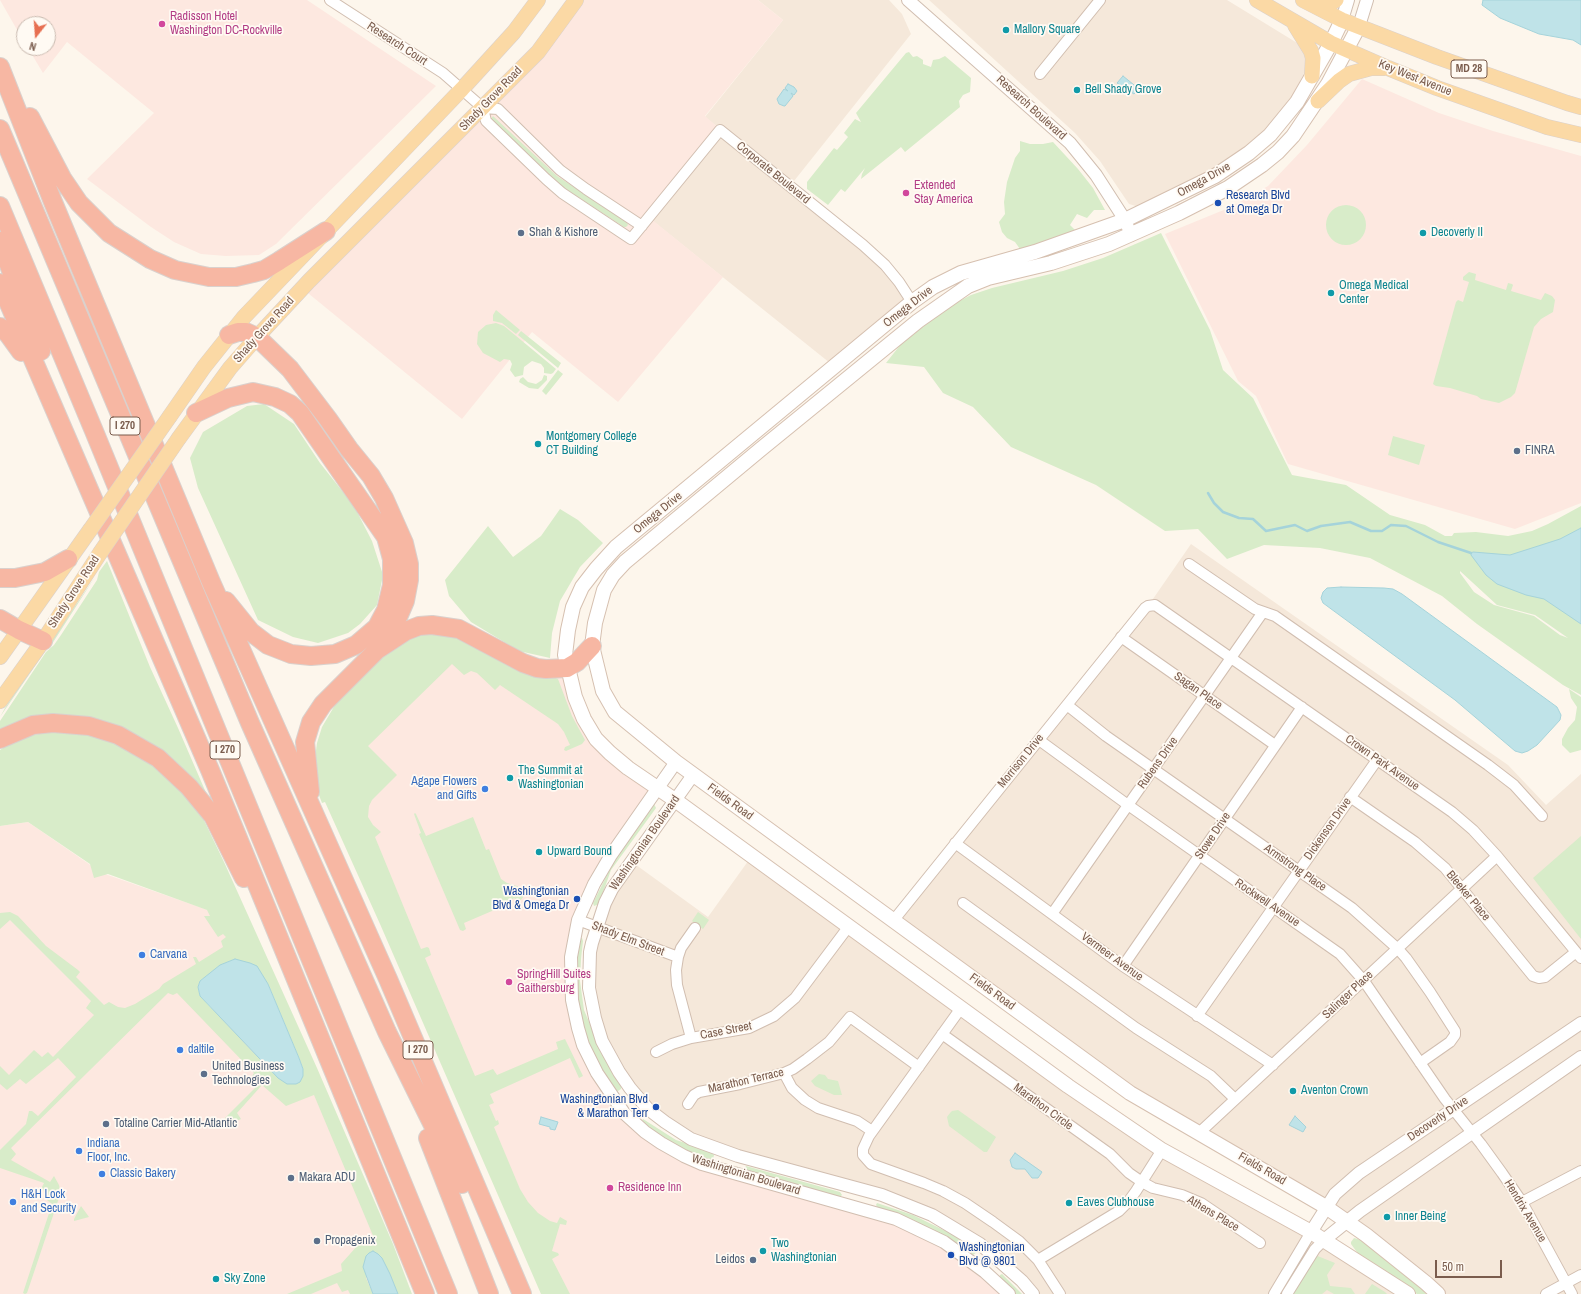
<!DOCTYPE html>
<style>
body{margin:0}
#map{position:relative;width:1581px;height:1294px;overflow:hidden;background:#fdf6ec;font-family:"Archivo Narrow",sans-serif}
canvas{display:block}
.north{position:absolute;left:16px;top:16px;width:40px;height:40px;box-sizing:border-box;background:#fffaf3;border:1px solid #cabbb1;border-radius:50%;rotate:197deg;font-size:11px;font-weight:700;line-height:16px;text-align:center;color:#7a5c4d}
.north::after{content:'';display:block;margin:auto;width:14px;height:18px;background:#e76f51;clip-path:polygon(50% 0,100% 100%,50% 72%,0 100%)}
.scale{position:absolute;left:1435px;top:1260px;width:67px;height:18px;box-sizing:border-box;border:2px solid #7a5c4d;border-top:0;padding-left:5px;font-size:12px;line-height:14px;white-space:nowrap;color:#7a5c4d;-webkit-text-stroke:3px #fffaf3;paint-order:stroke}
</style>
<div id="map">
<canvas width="1581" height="1294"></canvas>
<div class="north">N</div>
<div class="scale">50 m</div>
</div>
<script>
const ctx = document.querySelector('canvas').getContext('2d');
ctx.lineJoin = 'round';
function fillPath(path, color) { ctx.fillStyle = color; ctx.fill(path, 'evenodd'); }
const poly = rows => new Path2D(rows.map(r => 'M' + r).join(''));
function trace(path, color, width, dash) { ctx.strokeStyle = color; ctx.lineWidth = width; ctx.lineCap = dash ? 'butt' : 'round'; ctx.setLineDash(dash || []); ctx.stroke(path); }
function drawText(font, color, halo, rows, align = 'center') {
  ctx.font = font + ' "Archivo Narrow",sans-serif'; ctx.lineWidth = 3.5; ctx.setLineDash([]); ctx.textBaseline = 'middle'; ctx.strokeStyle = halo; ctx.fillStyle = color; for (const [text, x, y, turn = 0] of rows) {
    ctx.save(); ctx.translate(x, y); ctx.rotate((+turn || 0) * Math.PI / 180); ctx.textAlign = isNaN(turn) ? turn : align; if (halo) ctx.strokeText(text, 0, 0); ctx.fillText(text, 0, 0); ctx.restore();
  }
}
const residential = poly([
 [758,0,889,0,902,14,911,34,790,186,833,221,910,297,830,363,649,218,721,130,705,117,783,20],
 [929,0,1227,0,1307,49,1306,69,1292,97,1280,113,1266,130,1251,143,1223,164,1139,207,1129,204,1100,161,1075,133],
 [1191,544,1508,765,1546,805,1581,774,1581,1294,1439,1294,1367,1235,1199,1133,894,920,1146,609],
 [751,857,1067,1088,1405,1294,1035,1294,933,1214,718,1149,649,1109,610,1054,591,988,597,929,632,862,708,917]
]);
const commercial = poly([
 [0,0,307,0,436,86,276,244,259,255,226,256,201,254,174,242,151,227,87,179,154,113,67,42,43,73,28,48,48,48,48,24,24,24,24,42],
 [579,0,758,0,783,20,705,116,721,130,650,218,723,277,618,402,532,332,462,419,303,289],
 [1362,79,1439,113,1493,131,1581,156,1581,503,1515,529,1288,464,1256,396,1238,381,1165,234,1231,207,1268,186,1307,145],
 [472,637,566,669,583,720,654,789,588,892,569,988,622,1113,687,1159,866,1211,947,1246,1007,1294,565,1294,337,769],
 [28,822,102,873,208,910,215,925,226,935,230,946,175,983,321,1084,410,1294,0,1294,0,826]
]);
const green = poly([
 [909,52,913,57,917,56,923,60,923,64,931,67,933,60,939,59,945,56,971,78,970,92,963,95,959,101,960,107,905,152,901,147,861,179,862,174,865,168,845,192,841,189,828,205,807,189,807,182,834,148,837,150,848,137,844,133,855,119,861,122,856,113,906,53],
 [493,116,557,176,626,221,628,225,626,227,624,227,563,187,495,123,491,119],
 [1020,141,1030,144,1043,144,1053,142,1078,169,1093,188,1105,210,1094,210,1087,218,1077,214,1070,225,1078,233,1020,249,1015,242,1007,238,1002,232,999,222,1005,214,1004,202,1007,182,1015,158,1020,151],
 '1326 225a20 20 0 1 1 40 0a20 20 0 1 1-40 0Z',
 [1161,233,1210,330,1223,370,1253,398,1292,475,1346,485,1390,515,1425,525,1445,536,1452,536,1454,533,1476,532,1508,536,1532,531,1548,524,1581,506,1581,695,1563,685,1477,624,1442,596,1370,558,1320,548,1264,545,1227,559,1198,529,1165,531,1096,485,1011,447,973,407,943,393,924,367,886,363,901,344,948,307,971,295,992,288,1063,271,1103,258],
 [1460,571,1497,605,1535,615,1568,638,1560,635,1534,616,1494,605,1474,592,1460,573],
 [1469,272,1476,274,1475,280,1506,290,1508,283,1512,284,1513,285,1511,291,1541,300,1545,293,1552,296,1555,300,1553,312,1541,319,1534,327,1515,393,1511,397,1499,403,1481,399,1477,396,1450,388,1436,386,1433,384,1456,302,1458,300,1463,302,1469,282,1463,280,1463,277],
 [496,310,520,330,516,334,502,323,493,321,493,315],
 [496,323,504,326,556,369,553,373,551,374,544,373,544,368,541,364,532,361,524,367,523,375,515,377,510,370,512,364,510,360,504,359,500,362,483,353,477,344,478,332,486,325],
 [521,331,561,363,558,368,518,335],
 [558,370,563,374,546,395,542,391],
 [544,375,547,376,547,380,538,389,529,388,519,382,520,379,523,377,528,382,536,384,542,380],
 [264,404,294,424,320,463,354,506,372,541,383,575,377,605,360,624,348,633,318,643,293,637,258,620,198,488,190,458,203,432,247,406],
 [1393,436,1425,445,1419,465,1388,455],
 [560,509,578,520,603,543,580,567,560,601,552,633,550,658,519,651,471,622,449,596,445,580,488,526,513,557,541,536],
 [107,561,150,667,178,728,207,795,111,725,0,734,0,721,46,652,54,645,61,635,97,580,99,572],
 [95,577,52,644,46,650,0,717,5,708],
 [445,631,558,679,572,716,585,740,582,744,566,751,564,750,565,747,570,745,564,732,558,724,500,685,495,690,477,673,471,671,464,675,452,664,368,746,397,775,372,800,369,806,368,817,373,825,381,832,375,837,421,949,427,947,429,948,431,955,425,958,475,1076,493,1069,497,1075,558,1049,556,1042,565,1039,583,1076,579,1078,570,1058,490,1094,494,1103,489,1105,496,1121,498,1120,499,1124,494,1127,520,1189,528,1202,538,1213,550,1221,557,1223,560,1217,567,1221,566,1225,560,1224,552,1251,558,1253,559,1255,552,1259,570,1294,541,1294,380,924,325,802,322,803,317,790,315,758,317,743,322,727,335,705,388,651,409,636],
 [1569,689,1581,697,1581,750,1570,753,1562,745,1562,739,1568,728,1575,720,1577,707,1571,698],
 [49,732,70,732,89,735,110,741,154,765,176,784,200,812,224,862,317,1068,393,1244,412,1294,398,1294,390,1274,378,1254,366,1278,373,1294,350,1294,348,1290,342,1292,337,1283,311,1294,287,1294,342,1271,341,1264,358,1245,374,1238,314,1095,286,1106,262,1085,237,1113,241,1119,220,1128,216,1127,213,1119,220,1123,259,1084,252,1076,254,1073,177,993,173,995,168,993,11,1148,16,1154,11,1160,50,1182,54,1176,59,1185,60,1190,59,1198,27,1293,25,1294,23,1293,52,1204,47,1200,42,1187,44,1183,0,1168,0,1150,26,1124,29,1111,32,1111,38,1116,76,1077,58,1058,26,1084,20,1079,7,1090,0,1084,0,1066,9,1075,34,1050,42,1057,48,1052,53,1057,94,1015,86,1008,91,1001,10,920,0,929,0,913,10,912,18,916,46,946,78,970,80,972,76,977,104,1005,109,1002,118,1007,125,1008,135,1004,159,989,163,984,196,964,193,957,196,957,199,962,223,947,221,941,226,937,223,934,218,937,204,916,210,916,207,910,108,874,94,878,90,864,28,822,0,826,0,750,9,744,34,735],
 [235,959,268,984,299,1058,303,1069,302,1078,296,1084,268,1068,200,996,198,987,200,981,220,966],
 [654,804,656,808,611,870,599,904,594,906,593,903,610,869,613,859,652,805],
 [415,813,416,814,426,836,473,817,486,850,489,849,501,879,507,883,517,886,524,892,524,896,519,902,514,898,506,905,464,923,466,929,463,931,460,930,419,834,421,833,414,814],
 [1581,836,1581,939,1533,878],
 [698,912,709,920,703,929,692,921],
 [579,938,582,938,583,941,581,959,580,981,584,1010,595,1036,621,1085,621,1089,618,1091,616,1092,594,1059,578,1011,575,973],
 [819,1074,825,1075,828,1079,838,1081,842,1095,834,1095,815,1086,811,1081],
 [958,1110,996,1137,987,1152,984,1152,949,1126,947,1117,950,1113,952,1111],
 [643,1119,676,1140,711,1151,714,1155,713,1159,708,1161,676,1147,642,1123],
 [746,1166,840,1192,842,1195,840,1197,744,1170],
 [877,1203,913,1215,976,1246,978,1249,977,1252,973,1255,971,1254,878,1208,876,1205],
 [81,1206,89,1217,74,1221,74,1219],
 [1354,1238,1365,1241,1430,1294,1417,1294,1359,1255,1351,1244,1351,1242],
 [1315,1255,1335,1263,1327,1275,1330,1286,1351,1288,1355,1294,1334,1294,1327,1290,1322,1294,1290,1294],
 [1002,1274,1022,1294,1015,1294,999,1278,1000,1275],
 [1372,1284,1385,1292,1387,1294,1365,1294]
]);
const water = poly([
 [1483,0,1581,0,1581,45,1573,40,1539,34,1500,18,1482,5,1483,0],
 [1123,76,1139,89,1134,94,1117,83,1123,76],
 [788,84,794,87,797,91,794,95,791,93,793,96,785,106,784,106,779,104,777,99,784,89,788,91,785,88,788,84],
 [1581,528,1581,624,1544,599,1526,595,1497,584,1486,575,1471,555,1471,553,1473,552,1510,555,1560,539,1581,528],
 [1341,587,1384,588,1393,589,1402,594,1557,707,1561,715,1560,720,1537,745,1528,751,1522,753,1515,751,1455,700,1323,603,1321,598,1323,592,1327,588,1341,587],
 [235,959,250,963,257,966,268,984,299,1058,303,1069,303,1076,300,1082,296,1084,287,1084,278,1078,200,996,198,987,200,981,220,965,235,959],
 [1295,1116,1306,1127,1303,1132,1289,1125,1295,1116],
 [541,1117,558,1122,555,1130,550,1129,550,1127,539,1124,541,1117],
 [1015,1153,1042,1172,1038,1178,1032,1178,1025,1169,1016,1169,1012,1167,1010,1160,1015,1153],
 [373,1251,378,1254,382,1258,390,1274,398,1294,373,1294,363,1267,366,1256,369,1253,373,1251]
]);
const stream = poly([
 [1208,493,1214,503,1223,512,1239,518,1253,519,1266,531,1295,525,1307,531,1321,526,1350,522,1371,531,1382,531,1391,525,1406,526,1438,542,1471,553]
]);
const minor = poly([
 [330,0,443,73,483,108,486,121,546,179,562,193,631,239,720,130,863,245,885,265,899,282,912,302],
 [1040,74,1100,0],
 [483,108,498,109,560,170,586,189,642,226],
 [1189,564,1255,609,1275,616,1488,765,1514,785,1542,816],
 [1121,637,1275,745],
 [1067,705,1106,736,1352,908,1398,949,1406,958,1430,992,1455,1031,1455,1035,1450,1042,1420,1063],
 [1039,740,1128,805,1340,954,1364,981,1445,1099,1481,1144,1502,1173,1522,1202,1572,1294],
 [1350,797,1415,842,1445,868,1533,976,1539,978,1545,977,1576,952],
 [955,843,1123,966,1273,1065],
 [963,903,1136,1028,1211,1076,1235,1099],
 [1052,914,1263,612],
 [578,920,678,957],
 [893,921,1145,608,1148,606,1155,605,1452,812,1473,830,1497,856,1581,958],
 [1123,966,1302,707],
 [961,1008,869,1136,863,1149,863,1155,871,1164,924,1183,943,1191,965,1203,993,1222,1019,1241,1038,1260,1060,1294],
 [1197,1016,1377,760],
 [942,1034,1110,1154,1129,1173,1142,1182,1153,1188,1182,1195,1201,1203,1260,1243],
 [691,1038,677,985,676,970,678,957,681,948,695,928],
 [656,1052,672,1044,691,1038,749,1028,774,1016,795,998,849,926],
 [784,1073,792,1088,805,1100,818,1108,857,1121,872,1131],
 [688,1104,694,1095,699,1092,740,1084,784,1073,793,1069,807,1059,829,1042,850,1017,919,1067],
 [1199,1133,1497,856],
 [1522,1202,1581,1171],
 [1038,1260,1119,1211,1128,1202,1136,1191,1162,1150],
 [1274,1294,1311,1232],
 [1287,1294,1315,1249,1324,1240],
 [1546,1294,1581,1275]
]);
const tertiary = poly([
 [908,0,1070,143,1096,175,1125,220,1131,235],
 [1342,20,1348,0],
 [1359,26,1367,0],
 [676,762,611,855,594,884,578,920,571,957,572,1000,578,1028,583,1045,597,1073,624,1113,645,1132,661,1143,684,1156,702,1164,896,1219,944,1242,985,1272,1009,1294],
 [693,775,612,889,605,903,592,943,590,952,589,988,595,1018,602,1041,619,1072,630,1088,648,1109,665,1122,691,1139,738,1156,882,1195,932,1215,980,1244,1022,1281,1033,1294],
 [1311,1232,1335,1194,1359,1173,1581,1023],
 [1324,1240,1360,1211,1581,1057]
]);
const secondary = poly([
 [1342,20,1331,43,1297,102,1270,135,1249,153,1215,176,1125,220,1035,252,961,273,933,287,912,302,616,547,596,569,582,587,573,607,568,630,565,655,575,697,584,719,596,739,610,753,628,768,675,800,1068,1086,1162,1150,1311,1232,1408,1294],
 [1359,26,1328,84,1293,136,1278,152,1262,165,1228,188,1179,213,1109,244,1051,263,988,278,968,286,918,321,761,449,625,562,613,575,604,590,595,623,592,646,603,691,615,712,676,762,1130,1093,1326,1207,1366,1235,1426,1283,1438,1294]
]);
const primary = poly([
 [1257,0,1331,43,1388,68,1437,88,1547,127,1581,135],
 [1303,0,1342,20,1437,57,1567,103,1581,107],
 [1311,3,1331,3,1336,0],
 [1295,25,1311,51,1313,58,1312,76],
 [1318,101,1339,81,1349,74,1371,68,1384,68],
 [170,416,204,367,244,317,462,89,514,32,538,0],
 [179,438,230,368,257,337,309,281,538,52,576,0],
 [0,657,90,530],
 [0,701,43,641,100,553]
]);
const motorway = poly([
 [0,67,53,202,211,582,388,979,522,1294],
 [30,117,62,178,79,203,109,233,150,259,175,270,209,277,236,277,253,273,264,270,279,261,326,231],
 [0,129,250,723,387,1032,462,1184],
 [0,206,94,431,448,1294],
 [0,241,41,351],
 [0,283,210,770,425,1294],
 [0,327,8,334,21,352],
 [229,335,238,332,246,332,257,337,290,369,328,419,349,449,371,476,384,498,404,543,409,564,409,580,405,601,399,615,381,644],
 [196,413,228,398,253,392,275,397,290,404,300,413,386,537,392,559,392,585,386,610,377,627,356,645,335,654,311,656,291,654,268,645,251,632,226,601],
 [0,578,15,578,45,572,68,559],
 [0,619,19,630,43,641],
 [0,739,33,725,53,723,89,726,118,735,158,758,189,787,213,816,244,878],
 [310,792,305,742,311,722,323,704,377,650,406,631,419,626,432,625,459,629,523,663,537,668,546,669,567,668,577,662,592,646],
 [428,1138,489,1294]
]);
const primaryBridge = poly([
 [90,530,170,416],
 [100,553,179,438]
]);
const markers = [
 [162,24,4,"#d1479c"],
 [1006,30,4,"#0f9aa8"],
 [1077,90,4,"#0f9aa8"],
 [906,193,4,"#d1479c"],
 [1218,203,4,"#1a4fb4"],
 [521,233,4,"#5c6f8a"],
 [1423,233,4,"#0f9aa8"],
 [1331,293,4,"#0f9aa8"],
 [538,444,4,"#0f9aa8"],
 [1517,451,4,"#5c6f8a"],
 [510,778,4,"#0f9aa8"],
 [485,789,4,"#3f7fe0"],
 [539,852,4,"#0f9aa8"],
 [577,899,4,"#1a4fb4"],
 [142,955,4,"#3f7fe0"],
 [509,982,4,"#d1479c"],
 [180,1050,4,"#3f7fe0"],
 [204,1074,4,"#5c6f8a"],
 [1293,1091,4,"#0f9aa8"],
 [656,1107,4,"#1a4fb4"],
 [106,1124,4,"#5c6f8a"],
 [79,1151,4,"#3f7fe0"],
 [102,1174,4,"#3f7fe0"],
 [291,1178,4,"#5c6f8a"],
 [610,1188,4,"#d1479c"],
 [13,1202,4,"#3f7fe0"],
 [1069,1203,4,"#0f9aa8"],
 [1387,1217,4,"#0f9aa8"],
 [317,1241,4,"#5c6f8a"],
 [763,1251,4,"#0f9aa8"],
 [951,1255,4,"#1a4fb4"],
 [753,1260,4,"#5c6f8a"],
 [216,1279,4,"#0f9aa8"]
];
const shields = [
 [1469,69,36],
 [125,426,30],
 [225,750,30],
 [418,1050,30]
];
const shieldNames = [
 ["MD 28",1469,69],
 ["I 270",125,426],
 ["I 270",225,750],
 ["I 270",418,1050]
];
const hotelNames = [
 ["Radisson Hotel",170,17],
 ["Washington DC-Rockville",170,31],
 ["Extended",914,186],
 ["Stay America",914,200],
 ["SpringHill Suites",517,975],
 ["Gaithersburg",517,989],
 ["Residence Inn",618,1188]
];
const cultureNames = [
 ["Mallory Square",1014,30],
 ["Bell Shady Grove",1085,90],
 ["Decoverly II",1431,233],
 ["Omega Medical",1339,286],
 ["Center",1339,300],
 ["Montgomery College",546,437],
 ["CT Building",546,451],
 ["The Summit at",518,771],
 ["Washingtonian",518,785],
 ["Upward Bound",547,852],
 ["Aventon Crown",1301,1091],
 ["Eaves Clubhouse",1077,1203],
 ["Inner Being",1395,1217],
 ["Two",771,1244],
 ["Washingtonian",771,1258],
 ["Sky Zone",224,1279]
];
const streetNames = [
 ["Research Court",397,44,33],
 ["Key West Avenue",1415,78,22],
 ["Shady Grove Road",491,99,-46],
 ["Research Boulevard",1031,108,42],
 ["Corporate Boulevard",773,173,39],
 ["Omega Drive",1204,180,-29],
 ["Omega Drive",908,307,-38],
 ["Shady Grove Road",264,330,-48],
 ["Omega Drive",658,513,-39],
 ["Shady Grove Road",74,592,-57],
 ["Sagan Place",1198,691,35],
 ["Morrison Drive",1021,761,-51],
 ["Rubens Drive",1158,763,-55],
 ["Crown Park Avenue",1382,763,35],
 ["Fields Road",730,802,36],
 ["Dickenson Drive",1328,829,-55],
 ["Stowe Drive",1213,836,-56],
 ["Washingtonian Boulevard",645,843,-55],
 ["Armstrong Place",1295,868,35],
 ["Bleeker Place",1468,896,50],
 ["Rockwell Avenue",1267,903,34],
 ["Shady Elm Street",628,939,21],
 ["Vermeer Avenue",1112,957,36],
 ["Fields Road",992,992,36],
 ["Salinger Place",1348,995,-43],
 ["Case Street",726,1031,-11],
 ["Marathon Terrace",746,1081,-13],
 ["Marathon Circle",1043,1107,36],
 ["Decoverly Drive",1438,1119,-34],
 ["Fields Road",1262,1169,30],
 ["Washingtonian Boulevard",746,1175,17],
 ["Hendrix Avenue",1525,1211,59],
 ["Athens Place",1213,1214,31]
];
const transitNames = [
 ["Research Blvd",1226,196],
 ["at Omega Dr",1226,210],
 ["Washingtonian",569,892,"right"],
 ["Blvd & Omega Dr",569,906,"right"],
 ["Washingtonian Blvd",648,1100,"right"],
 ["& Marathon Terr",648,1114,"right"],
 ["Washingtonian",959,1248],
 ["Blvd @ 9801",959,1262]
];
const serviceNames = [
 ["Shah & Kishore",529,233],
 ["FINRA",1525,451],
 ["United Business",212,1067],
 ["Technologies",212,1081],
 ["Totaline Carrier Mid-Atlantic",114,1124],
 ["Makara ADU",299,1178],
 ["Propagenix",325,1241],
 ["Leidos",745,1260,"right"]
];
const shopNames = [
 ["Agape Flowers",477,782,"right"],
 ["and Gifts",477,796,"right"],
 ["Carvana",150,955],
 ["daltile",188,1050],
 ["Indiana",87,1144],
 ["Floor, Inc.",87,1158],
 ["Classic Bakery",110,1174],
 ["H&H Lock",21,1195],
 ["and Security",21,1209]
];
fillPath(residential, '#f5e8da');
fillPath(commercial, '#fde8e0');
fillPath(green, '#d8ecc9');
fillPath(water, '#bfe3e8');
trace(water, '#a5d3da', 1);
trace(stream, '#a5d3da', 2.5);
trace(minor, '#d1beb0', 12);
trace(tertiary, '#d1beb0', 14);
trace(secondary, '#d6c0b0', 16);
trace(primary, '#dad1cd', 16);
trace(motorway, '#dad1cd', 20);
trace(minor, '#fff', 10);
trace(tertiary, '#fff', 12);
trace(secondary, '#fff', 14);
trace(primary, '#fbd9a5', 15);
trace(motorway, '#f7b7a3', 18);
trace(primaryBridge, '#dad1cd', 16, []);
trace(primaryBridge, '#fbd9a5', 15);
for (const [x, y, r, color] of markers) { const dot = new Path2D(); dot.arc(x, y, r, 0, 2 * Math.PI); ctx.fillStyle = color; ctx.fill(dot); trace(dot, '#fffaf3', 1.5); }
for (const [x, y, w] of shields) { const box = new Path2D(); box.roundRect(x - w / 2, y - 9, w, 18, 3); ctx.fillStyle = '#fffaf3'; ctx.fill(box); trace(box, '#7a5c4d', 1); }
drawText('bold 11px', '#7a5c4d', null, shieldNames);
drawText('12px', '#b23c85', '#fffaf3', hotelNames, 'left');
drawText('12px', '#0d838f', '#fffaf3', cultureNames, 'left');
drawText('12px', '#7a5c4d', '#fffaf3', streetNames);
drawText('12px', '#164399', '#fffaf3', transitNames, 'left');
drawText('12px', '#4e5e75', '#fffaf3', serviceNames, 'left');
drawText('12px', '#366cbe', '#fffaf3', shopNames, 'left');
</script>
